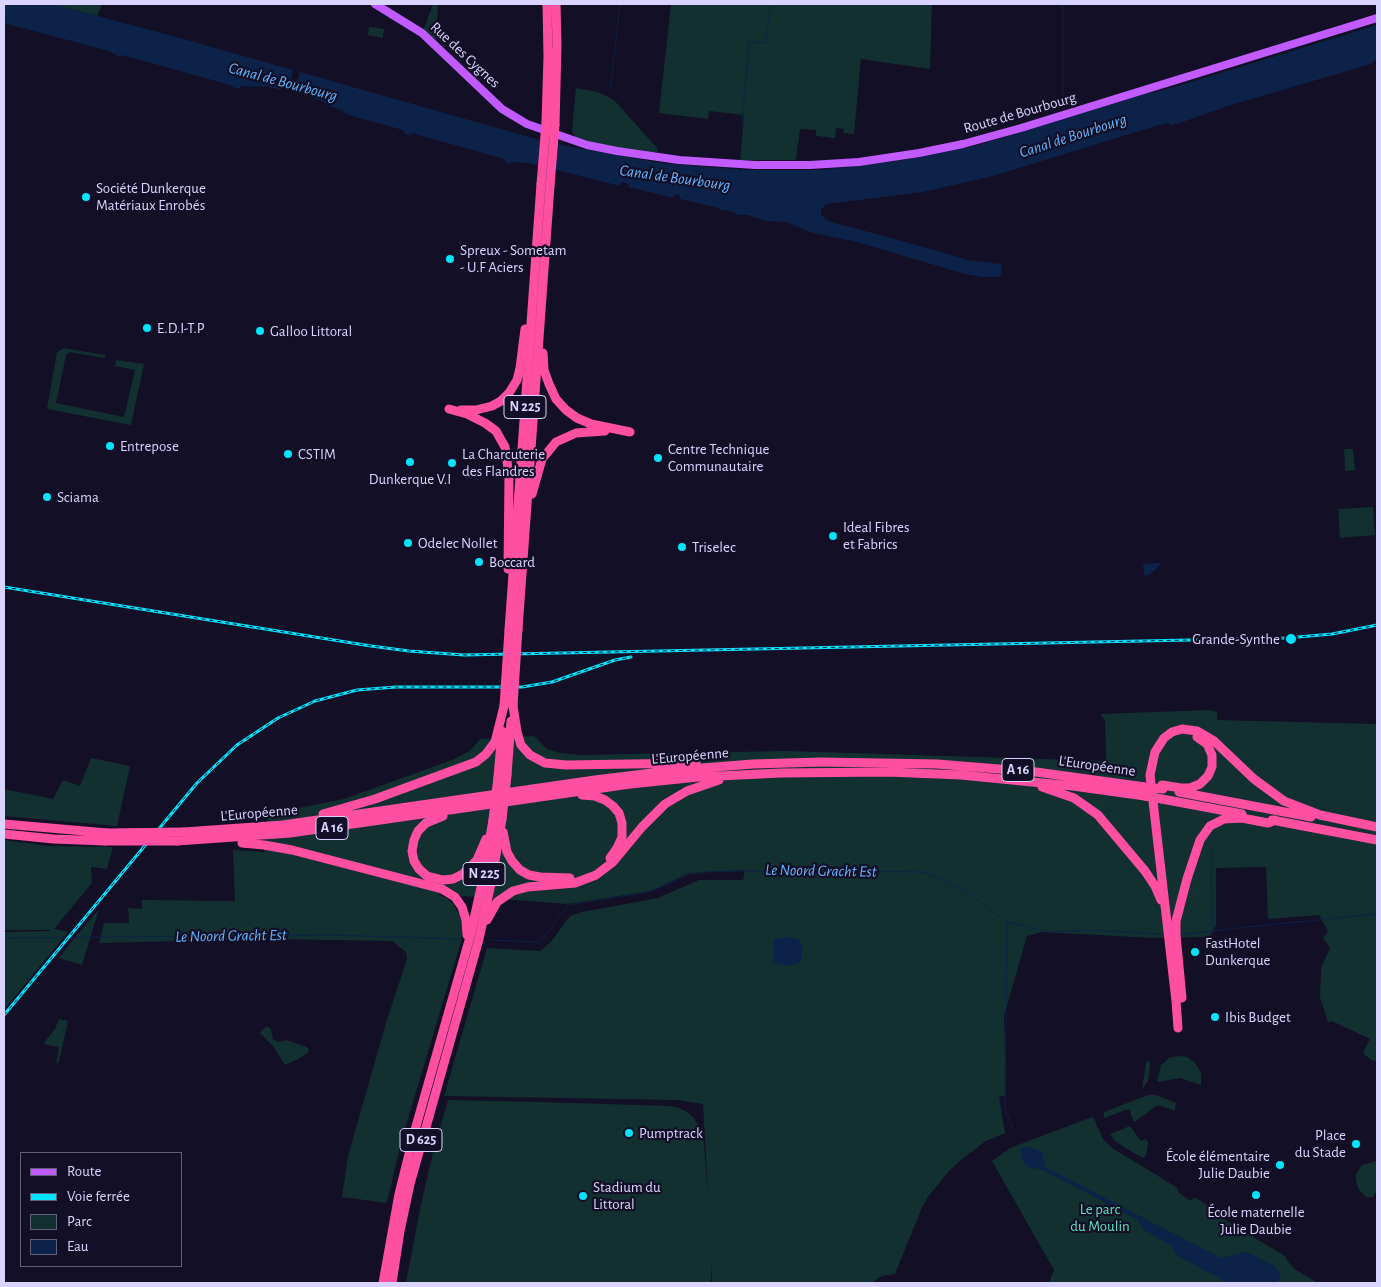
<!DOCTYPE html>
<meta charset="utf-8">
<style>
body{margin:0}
#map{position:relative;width:1381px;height:1287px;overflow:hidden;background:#130f26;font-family:"Alegreya Sans",sans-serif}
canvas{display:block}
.frame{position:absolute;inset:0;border:5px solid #d9d4ff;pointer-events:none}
.legend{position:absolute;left:20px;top:1152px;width:162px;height:115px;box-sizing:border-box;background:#130f26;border:1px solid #625e7d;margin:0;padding:6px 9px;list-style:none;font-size:15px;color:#d9d4ff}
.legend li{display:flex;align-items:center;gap:10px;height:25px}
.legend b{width:25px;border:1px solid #625e7d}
</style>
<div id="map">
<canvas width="1381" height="1287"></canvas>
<div class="frame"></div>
<ul class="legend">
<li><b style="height:6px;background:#c25bff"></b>Route</li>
<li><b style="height:6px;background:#00e5ff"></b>Voie ferrée</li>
<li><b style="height:14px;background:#12302f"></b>Parc</li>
<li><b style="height:14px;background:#0c2248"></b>Eau</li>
</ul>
</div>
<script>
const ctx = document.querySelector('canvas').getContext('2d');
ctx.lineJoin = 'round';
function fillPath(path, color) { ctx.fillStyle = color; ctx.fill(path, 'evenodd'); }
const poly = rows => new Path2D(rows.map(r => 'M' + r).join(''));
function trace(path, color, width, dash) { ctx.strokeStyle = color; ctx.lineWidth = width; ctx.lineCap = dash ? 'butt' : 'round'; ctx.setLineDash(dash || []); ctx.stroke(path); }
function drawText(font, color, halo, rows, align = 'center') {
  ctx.font = font + ' "Alegreya Sans",sans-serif'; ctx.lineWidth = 4.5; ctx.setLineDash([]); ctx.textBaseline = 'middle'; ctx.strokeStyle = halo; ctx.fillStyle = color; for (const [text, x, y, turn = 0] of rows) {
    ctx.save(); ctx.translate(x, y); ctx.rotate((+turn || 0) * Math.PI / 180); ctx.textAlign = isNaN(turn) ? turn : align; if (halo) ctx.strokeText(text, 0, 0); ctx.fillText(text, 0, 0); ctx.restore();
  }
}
const green = poly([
 [52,4,102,4,97,16],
 [433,4,438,4,436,40,429,35,424,29],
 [671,4,932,4,930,69,861,59,854,134,843,133,844,129,836,128,835,138,816,136,816,130,800,129,796,160,740,160,744,115,709,111,708,119,659,113],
 [369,27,384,29,383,38,368,35],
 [576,88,598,92,614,100,658,149,657,152,648,153,595,144,576,138,572,131],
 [64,348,105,355,105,358,69,352,66,355,56,403,124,417,135,370,115,366,116,360,144,364,131,425,47,409,57,352],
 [1344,449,1353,449,1355,470,1345,471],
 [1373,507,1375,535,1340,538,1338,509],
 [1209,710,1217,712,1217,720,1377,724,1377,1065,1376,1061,1371,1060,1363,1053,1370,1039,1332,1021,1328,1022,1320,997,1321,968,1330,948,1323,938,1328,931,1319,915,1268,919,1266,867,1216,868,1216,925,1210,937,1154,938,1041,932,1027,936,1004,1016,1006,1095,999,1097,1005,1133,986,1141,962,1159,949,1171,927,1198,921,1210,895,1274,882,1276,872,1283,712,1283,711,1262,711,1283,406,1283,420,1209,433,1152,448,1100,540,1102,671,1106,679,1108,686,1111,694,1118,703,1133,708,1195,703,1104,677,1100,444,1096,487,948,540,951,550,943,570,916,582,912,658,898,699,880,743,880,745,870,689,873,651,891,567,904,437,894,447,898,454,905,460,916,463,926,461,942,401,1142,387,1203,342,1197,348,1156,386,1023,407,959,406,952,392,941,268,939,99,943,104,923,129,923,128,908,142,909,142,900,235,901,233,850,264,852,268,814,344,799,452,760,470,751,480,739,534,736,547,749,561,753,581,755,787,751,1106,761,1105,720,1100,714],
 [91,758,130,766,117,826,4,816,4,789,53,799,63,780,80,786],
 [4,840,48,846,113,847,107,869,91,867,92,883,54,929,68,932,4,1010,4,932,49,931,52,930,4,930],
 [99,909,82,965,59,958,77,935],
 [59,1019,68,1021,59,1061,56,1064,59,1047,43,1044,55,1029],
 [266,1026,271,1029,273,1039,278,1042,286,1040,307,1047,309,1049,308,1053,298,1059,287,1064,284,1064,274,1047,260,1033],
 [1177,1056,1187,1057,1196,1064,1201,1073,1201,1085,1180,1078,1157,1082,1161,1065,1169,1058],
 [1149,1060,1150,1066,1148,1081,1142,1089,1146,1063],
 [1148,1095,1156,1095,1176,1103,1175,1111,1158,1105,1134,1122,1129,1109,1104,1118,1104,1112],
 [1092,1117,1094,1119,1103,1139,1112,1148,1168,1182,1177,1188,1179,1193,1191,1201,1194,1197,1222,1214,1220,1217,1285,1256,1289,1263,1296,1270,1318,1283,1049,1283,1054,1270,992,1161,1010,1148],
 [1130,1126,1141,1141,1146,1139,1148,1143,1146,1155,1143,1158,1127,1149,1114,1140,1110,1134],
 [1377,1161,1377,1190,1373,1197,1366,1197,1359,1190,1356,1181,1356,1174,1362,1165]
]);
const water = poly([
 [4,4,52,4,173,36,536,139,572,147,660,163,745,170,819,170,851,167,910,159,975,146,1145,94,1168,89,1377,25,1377,59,1371,64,1231,105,1177,124,1171,125,1168,123,1159,125,993,176,923,192,827,204,821,209,821,215,828,221,924,247,968,260,1001,264,1002,272,999,277,983,277,965,274,857,242,812,233,787,222,766,221,747,215,738,215,731,211,721,210,719,208,680,199,680,196,675,194,673,198,628,187,629,184,622,182,620,186,533,164,517,162,507,164,504,159,412,133,411,136,406,134,403,130,352,116,308,95,281,87,280,90,271,87,241,86,239,89,235,88,230,85,151,63,121,55,120,57,109,51,4,23],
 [1160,563,1160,565,1149,575,1144,576,1143,564],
 [791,937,799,940,802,946,801,962,788,966,773,963,774,939],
 [1029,1147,1036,1149,1043,1154,1045,1167,1221,1258,1245,1252,1253,1255,1276,1267,1281,1275,1276,1283,1226,1283,1217,1277,1176,1255,1171,1246,1144,1230,1138,1220,1043,1170,1027,1167,1023,1162,1020,1150,1021,1148]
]);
const pier = poly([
 [293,70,300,72,295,92,288,90]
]);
const stream = poly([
 [1063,4,1063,107],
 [610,91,620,4],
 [742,124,749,42,765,43,771,4],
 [1208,845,1212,853,1211,878,1213,931],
 [1007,923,1005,1110,1013,1129],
 [1181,934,1200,933,1228,929,1377,914],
 [4,938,332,935,459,939],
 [490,940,540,942,568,905,643,893,664,886,688,875,703,872,751,871,925,872,966,892,1007,922,1050,932,1092,930,1160,934]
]);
const major = poly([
 [375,4,422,33,502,109,527,124,587,145,617,151,679,160,755,165,810,165,859,162,919,153,963,144,1021,128,1377,18]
]);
const highway = poly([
 [546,123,548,57,547,4],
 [555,125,557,45,556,4],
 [543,353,544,370,549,384,556,399,566,410,577,418,591,424,630,432],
 [449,409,467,414,485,423,496,431,505,447,509,476,508,569],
 [461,410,476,410,492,406,501,401,509,393,517,380,520,368,525,329],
 [532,494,542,459,556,442,576,433,605,431],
 [518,629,550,186],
 [509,630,541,184],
 [513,706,517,732,521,745,530,755,545,763,566,765,696,763],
 [507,775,511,721],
 [498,777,502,731],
 [1162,785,1181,788,1190,788,1200,784,1208,776,1212,767,1212,755,1207,744,1197,737],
 [1042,787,1074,798,1098,815,1145,871,1155,886,1161,900],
 [1179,792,1311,817],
 [582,795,595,796,605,800,613,806,619,813,622,823,622,837,617,848,610,858],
 [1162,799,1242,814],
 [323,814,375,799,476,762,486,754,495,742,504,706],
 [443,816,426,823,418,831,414,840,412,851,414,861,419,869,427,876,443,880,453,879,463,874,477,860,486,839],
 [1272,820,1377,840],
 [4,824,107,833],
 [184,832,283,825,595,780,677,770,753,764,821,762,937,764,1036,772,1145,787],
 [503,832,507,852,512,861,520,870,529,875,540,877,570,878],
 [4,834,54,839,105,841],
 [177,841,290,833,630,784,698,777,781,773,888,772,961,775,1073,786,1145,796],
 [242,843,264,845,292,850,442,889,455,897,462,907,466,920,467,935],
 [487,920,497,902,513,891,528,887,575,883,596,875,613,862,642,827,665,804,687,791,719,780],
 [1182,998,1176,935,1176,921,1187,879,1200,840,1210,826,1224,819,1242,818,1268,823,1275,820],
 [1178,1028,1176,1001,1150,775,1155,752,1164,738,1172,732,1182,729,1197,731,1214,741,1254,779,1284,801,1320,815,1377,827],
 [383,1283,399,1194,415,1130,470,937,482,883,493,820],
 [392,1283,400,1231,410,1184,479,939,492,879,502,819]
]);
const rail = poly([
 [4,587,371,646,409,651,464,655,1287,638,1332,634,1377,625],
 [4,1015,197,783,237,745,278,718,315,701,357,690,396,687,522,687,552,682,615,660,631,657]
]);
const highwayBridge = poly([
 [541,184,546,123],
 [550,186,555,125],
 [504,706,509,630],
 [513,706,518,629],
 [1145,787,1163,789],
 [1145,796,1162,799],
 [502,819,507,775],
 [493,820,498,777],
 [107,833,184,832],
 [105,841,177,841]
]);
const markers = [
 [86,197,5,"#00e5ff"],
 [450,259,5,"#00e5ff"],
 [147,328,5,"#00e5ff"],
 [260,331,5,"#00e5ff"],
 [110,446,5,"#00e5ff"],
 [288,454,5,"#00e5ff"],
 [658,458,5,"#00e5ff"],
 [410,462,5,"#00e5ff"],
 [452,463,5,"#00e5ff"],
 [47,497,5,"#00e5ff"],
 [833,536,5,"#00e5ff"],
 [408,543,5,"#00e5ff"],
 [682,547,5,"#00e5ff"],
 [479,562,5,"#00e5ff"],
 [1291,639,6,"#00e5ff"],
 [1195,952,5,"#00e5ff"],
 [1215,1017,5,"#00e5ff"],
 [629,1133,5,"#00e5ff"],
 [1356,1144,5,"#00e5ff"],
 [1280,1165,5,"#00e5ff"],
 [1256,1195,5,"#00e5ff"],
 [583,1196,5,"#00e5ff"]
];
const shields = [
 [525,407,42],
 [1018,770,32],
 [332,828,32],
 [484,874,42],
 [421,1140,42]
];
const shieldNames = [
 ["N 225",525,407],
 ["A 16",1018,770],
 ["A 16",332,828],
 ["N 225",484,874],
 ["D 625",421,1140]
];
const streetNames = [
 ["Rue des Cygnes",465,55,43],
 ["Route de Bourbourg",1020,113,-16],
 ["L'Européenne",690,756,-5],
 ["L'Européenne",1097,766,8],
 ["L'Européenne",259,813,-5]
];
const poiNames = [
 ["Société Dunkerque",96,188],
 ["Matériaux Enrobés",96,205],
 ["Spreux - Sometam",460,250],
 ["- U.F Aciers",460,267],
 ["E.D.I-T.P",157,328],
 ["Galloo Littoral",270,331],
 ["Entrepose",120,446],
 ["Centre Technique",668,449],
 ["Communautaire",668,466],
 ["CSTIM",298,454],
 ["La Charcuterie",462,454],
 ["des Flandres",462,471],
 ["Dunkerque V.I",410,479,"center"],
 ["Sciama",57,497],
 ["Ideal Fibres",843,527],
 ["et Fabrics",843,544],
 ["Odelec Nollet",418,543],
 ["Triselec",692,547],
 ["Boccard",489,562],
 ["Grande-Synthe",1280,639,"right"],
 ["FastHotel",1205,943],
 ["Dunkerque",1205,960],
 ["Ibis Budget",1225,1017],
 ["Pumptrack",639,1133],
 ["Place",1346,1135,"right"],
 ["du Stade",1346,1152,"right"],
 ["École élémentaire",1270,1156,"right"],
 ["Julie Daubie",1270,1173,"right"],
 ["Stadium du",593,1187],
 ["Littoral",593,1204],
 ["École maternelle",1256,1212,"center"],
 ["Julie Daubie",1256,1229,"center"]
];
const parkNames = [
 ["Le parc",1100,1209],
 ["du Moulin",1100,1226]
];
const waterNames = [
 ["Canal de Bourbourg",283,82,15],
 ["Canal de Bourbourg",1073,136,-18],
 ["Canal de Bourbourg",675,178,8],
 ["Le Noord Gracht Est",821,871,1],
 ["Le Noord Gracht Est",231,936,-1]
];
fillPath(green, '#12302f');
fillPath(water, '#0c2248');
fillPath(pier, '#130f26');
trace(stream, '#0c2248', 1);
trace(major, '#c25bff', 8);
trace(highway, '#ff4fa3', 9);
trace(rail, '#00e5ff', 3);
trace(rail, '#130f26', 1, [4]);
trace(highwayBridge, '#ff4fa3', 9);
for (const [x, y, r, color] of markers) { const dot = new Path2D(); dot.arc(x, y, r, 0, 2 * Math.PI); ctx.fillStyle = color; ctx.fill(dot); trace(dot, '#130f26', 2); }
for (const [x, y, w] of shields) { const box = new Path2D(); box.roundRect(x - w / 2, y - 11.5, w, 23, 4); ctx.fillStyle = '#130f26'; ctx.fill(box); trace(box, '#d9d4ff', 1); }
drawText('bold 14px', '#d9d4ff', null, shieldNames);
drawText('15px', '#d9d4ff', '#130f26', streetNames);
drawText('15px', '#d9d4ff', '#130f26', poiNames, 'left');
drawText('15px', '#5fe0c0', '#130f26', parkNames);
drawText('italic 16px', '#62b6ff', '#130f26', waterNames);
</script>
